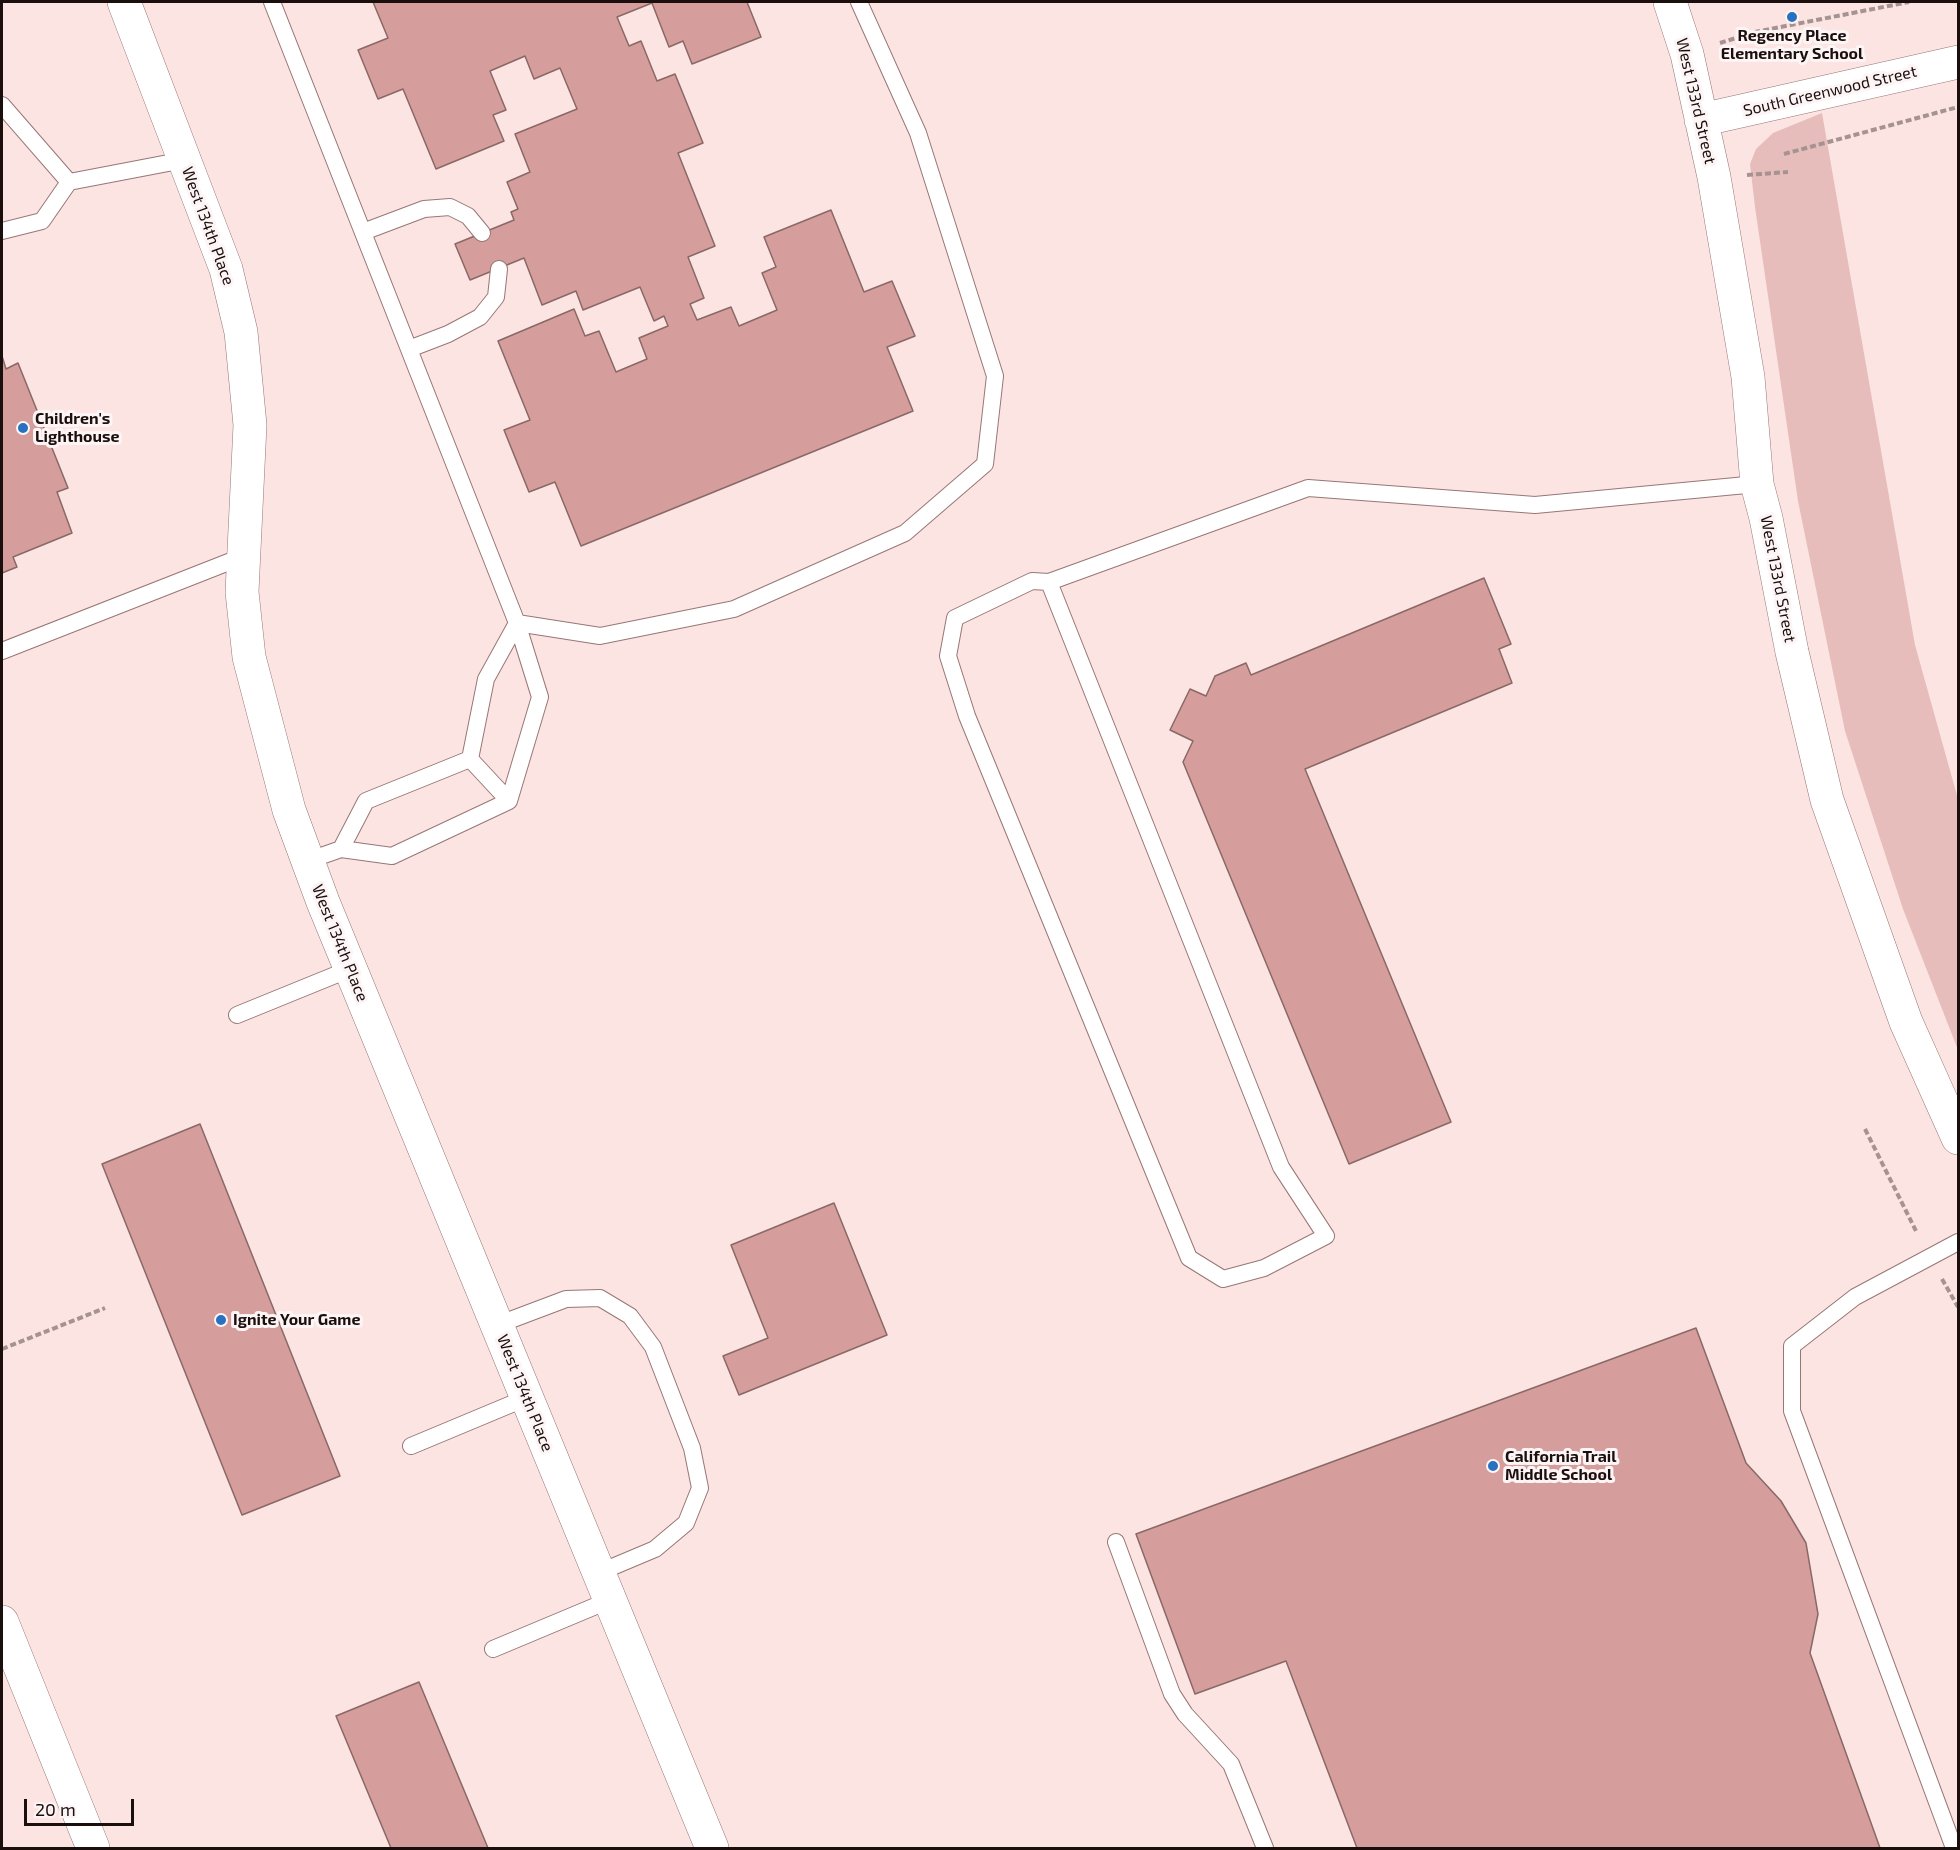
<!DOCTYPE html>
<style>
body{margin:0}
#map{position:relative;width:1960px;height:1850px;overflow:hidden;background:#fbe4e2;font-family:"Exo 2",sans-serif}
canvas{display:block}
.frame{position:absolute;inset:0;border:3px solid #1b0f0e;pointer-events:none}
.scale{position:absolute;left:24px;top:1799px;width:110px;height:27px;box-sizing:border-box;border:3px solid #1b0f0e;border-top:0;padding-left:8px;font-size:18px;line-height:21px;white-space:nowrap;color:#1b0f0e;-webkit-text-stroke:4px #fdf5f5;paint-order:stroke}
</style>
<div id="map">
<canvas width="1960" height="1850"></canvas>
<div class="frame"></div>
<div class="scale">20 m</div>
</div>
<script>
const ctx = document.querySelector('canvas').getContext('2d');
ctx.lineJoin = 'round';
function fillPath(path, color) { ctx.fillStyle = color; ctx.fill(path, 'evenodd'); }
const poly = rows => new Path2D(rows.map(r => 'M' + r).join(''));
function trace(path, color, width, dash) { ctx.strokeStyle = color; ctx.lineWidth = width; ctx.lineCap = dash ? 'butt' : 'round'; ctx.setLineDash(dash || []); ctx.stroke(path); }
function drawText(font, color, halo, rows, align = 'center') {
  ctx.font = font + ' "Exo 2",sans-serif'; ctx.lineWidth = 6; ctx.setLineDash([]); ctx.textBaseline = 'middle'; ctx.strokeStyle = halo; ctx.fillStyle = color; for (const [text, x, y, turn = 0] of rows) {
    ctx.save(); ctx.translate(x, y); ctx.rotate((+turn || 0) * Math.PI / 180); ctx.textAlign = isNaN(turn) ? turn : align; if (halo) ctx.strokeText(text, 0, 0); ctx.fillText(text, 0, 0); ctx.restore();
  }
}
const green = poly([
 [1822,113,1915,645,1958,799,1958,1050,1903,909,1845,731,1798,501,1755,207,1750,164,1756,149,1773,133]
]);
const building = poly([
 [373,2,747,2,761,37,692,64,683,41,669,47,652,3,617,17,629,46,641,41,657,81,675,74,703,143,678,153,715,246,688,257,704,298,690,304,697,320,731,307,739,326,777,310,762,273,776,267,764,237,831,210,864,292,892,281,915,336,887,347,913,411,581,546,555,482,529,492,504,430,530,420,498,341,574,309,585,336,599,331,616,372,647,359,639,338,668,326,664,316,654,321,640,287,583,310,576,291,542,305,524,258,470,280,455,244,514,220,511,212,518,209,507,182,530,172,515,134,577,109,560,68,534,79,525,56,490,71,506,110,493,115,504,141,436,169,403,89,378,99,358,50,388,38,373,2],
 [2,356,6,369,18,363,68,488,57,492,72,533,13,557,17,567,2,573,2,356],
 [1484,578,1511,644,1499,649,1512,683,1305,769,1451,1122,1349,1164,1183,762,1193,741,1170,730,1190,689,1206,696,1215,676,1246,663,1251,675,1484,578],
 [200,1124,340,1476,242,1515,102,1164,200,1124],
 [834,1203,887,1335,739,1395,723,1356,768,1338,731,1245,834,1203],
 [1696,1328,1746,1463,1781,1501,1806,1543,1818,1614,1810,1653,1880,1848,1357,1848,1286,1661,1195,1694,1136,1534,1696,1328],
 [419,1682,488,1848,391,1848,336,1716,419,1682]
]);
const path = poly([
 [1720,43,1755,32,1909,2],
 [1784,154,1958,107],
 [1747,175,1788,172],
 [1865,1129,1917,1233],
 [1942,1279,1958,1307],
 [2,1349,105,1308]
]);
const service = poly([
 [272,2,517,623,600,636,734,609,905,533,985,464,995,376,918,133,859,2],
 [2,105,69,182,184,160],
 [2,231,42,221,69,182],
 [363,232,424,209,450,207,468,216,482,233],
 [409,349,448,334,480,317,496,297,499,269],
 [1049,582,1032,581,955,618,948,656,967,716,1189,1258,1223,1279,1264,1268,1326,1236,1281,1167,1049,582,1308,488,1535,505,1757,484],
 [2,651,244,556],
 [470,759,509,801],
 [307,861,341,849,392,856,509,801,540,697,517,623,486,679,470,759,366,801,341,849],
 [237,1015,350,969],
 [497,1325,566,1299,600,1298,630,1316,653,1347,692,1448,700,1488,686,1523,655,1549,598,1573],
 [411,1446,526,1398],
 [1116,1542,1172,1694,1185,1714,1231,1764,1265,1848],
 [493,1649,610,1600],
 [1954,1848,1792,1411,1792,1346,1855,1297,1958,1242]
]);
const minor = poly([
 [124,2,226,269,241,332,250,425,242,592,249,657,289,810,323,902,712,1848]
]);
const tertiary = poly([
 [1670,2,1687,54,1714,177,1748,377,1757,484,1766,518,1792,652,1827,800,1906,1022,1958,1138],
 [1701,120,1958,62]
]);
const primary = poly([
 [2,1622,93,1848]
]);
const markers = [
 [1792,17,6,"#2870c0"],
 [23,428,6,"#2870c0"],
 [221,1320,6,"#2870c0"],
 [1493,1466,6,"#2870c0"]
];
const poiNames = [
 ["Regency Place",1792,36,"center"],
 ["Elementary School",1792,54,"center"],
 ["Children's",35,419],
 ["Lighthouse",35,437],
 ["Ignite Your Game",233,1320],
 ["California Trail",1505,1457],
 ["Middle School",1505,1475]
];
const streetNames = [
 ["South Greenwood Street",1830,91,-13],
 ["West 133rd Street",1696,101,77],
 ["West 134th Place",208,226,70],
 ["West 133rd Street",1778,579,79],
 ["West 134th Place",340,943,68],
 ["West 134th Place",525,1393,68]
];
fillPath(green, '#e7bdbb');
fillPath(building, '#d59e9c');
trace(building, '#896866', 1.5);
trace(service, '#987675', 18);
trace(minor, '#987675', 34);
trace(tertiary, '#987675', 34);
trace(primary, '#987675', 34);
trace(path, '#a59291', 4, [6, 3]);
trace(service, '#fff', 16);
trace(minor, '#fff', 33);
trace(tertiary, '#fff', 33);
trace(primary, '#fff', 33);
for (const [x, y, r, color] of markers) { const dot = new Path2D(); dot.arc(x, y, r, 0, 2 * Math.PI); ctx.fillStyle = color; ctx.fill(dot); trace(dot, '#fdf5f5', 2); }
drawText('bold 16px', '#1b0f0e', '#fdf5f5', poiNames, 'left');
drawText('16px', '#1b0f0e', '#fdf5f5', streetNames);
</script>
